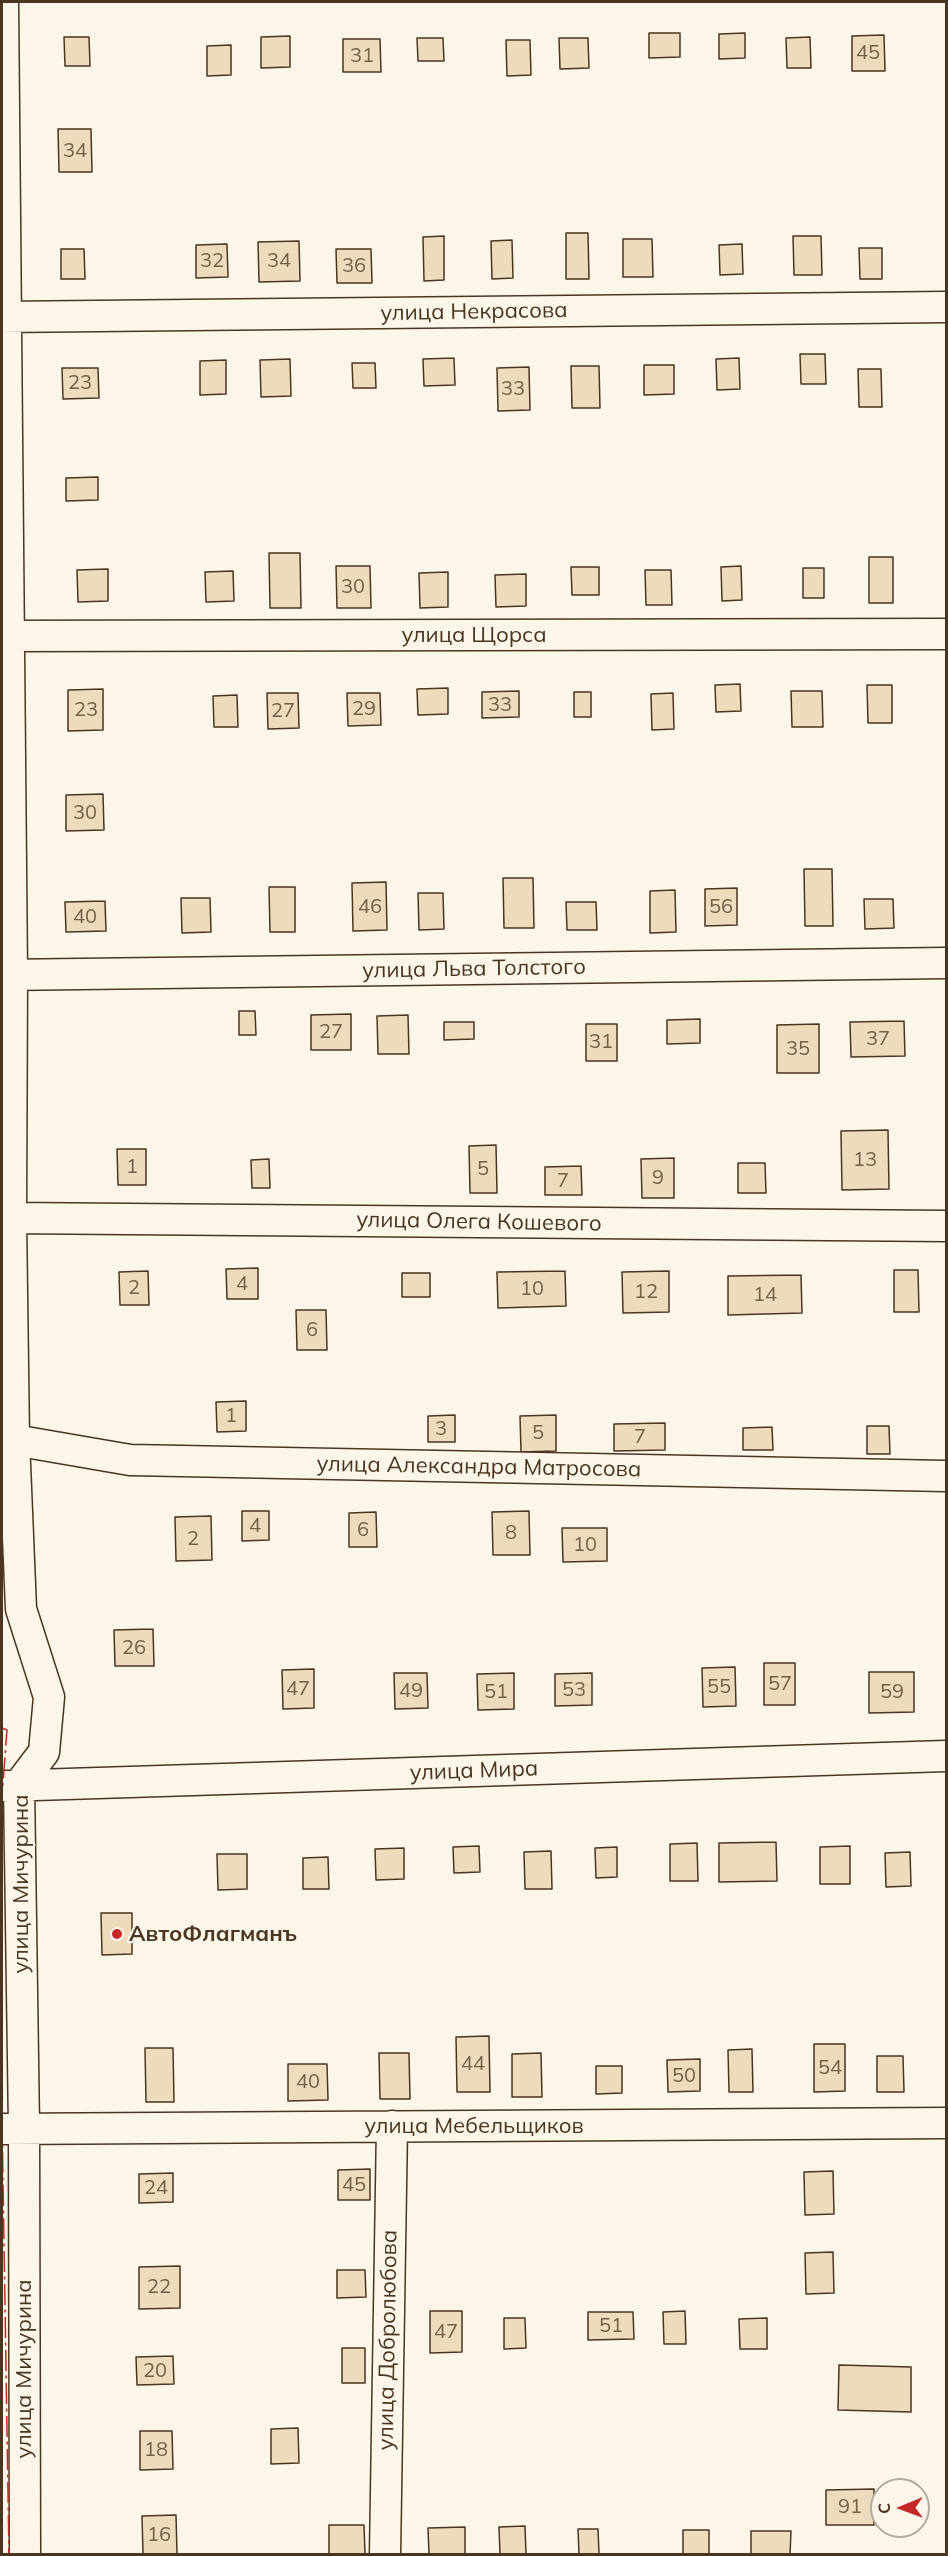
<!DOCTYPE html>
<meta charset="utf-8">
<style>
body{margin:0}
#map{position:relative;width:948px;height:2556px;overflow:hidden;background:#fbf6e9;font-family:Mulish,sans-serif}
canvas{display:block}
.frame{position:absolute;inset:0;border:3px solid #4a3520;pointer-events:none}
.north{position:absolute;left:870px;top:2478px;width:60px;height:60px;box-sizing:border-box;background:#fbf6e9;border:2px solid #b4a999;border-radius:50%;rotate:269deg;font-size:16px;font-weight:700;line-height:24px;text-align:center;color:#4a3520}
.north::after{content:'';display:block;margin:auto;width:21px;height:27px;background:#c62828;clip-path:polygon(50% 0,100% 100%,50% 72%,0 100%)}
</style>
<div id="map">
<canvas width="948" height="2556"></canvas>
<div class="frame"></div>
<div class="north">С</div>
</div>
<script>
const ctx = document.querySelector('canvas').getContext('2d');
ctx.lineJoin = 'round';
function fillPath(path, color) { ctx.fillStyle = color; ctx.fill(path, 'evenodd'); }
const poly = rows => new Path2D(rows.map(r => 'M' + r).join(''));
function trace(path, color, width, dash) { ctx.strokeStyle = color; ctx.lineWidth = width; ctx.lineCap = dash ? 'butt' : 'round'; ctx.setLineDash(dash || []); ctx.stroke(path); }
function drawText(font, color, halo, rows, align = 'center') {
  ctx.font = font + ' Mulish,sans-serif'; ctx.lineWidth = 4.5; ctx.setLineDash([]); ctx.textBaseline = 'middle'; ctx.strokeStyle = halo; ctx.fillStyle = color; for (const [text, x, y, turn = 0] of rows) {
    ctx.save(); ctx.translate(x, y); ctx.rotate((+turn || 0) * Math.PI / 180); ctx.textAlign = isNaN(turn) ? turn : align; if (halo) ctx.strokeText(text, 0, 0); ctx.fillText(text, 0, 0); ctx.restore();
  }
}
const building = poly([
 [649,33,680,33,680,57,649,58,649,33],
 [745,33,745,58,719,59,719,34,745,33],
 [884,35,885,71,852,71,852,36,884,35],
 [290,36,290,67,261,68,261,37,290,36],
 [64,37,89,37,90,66,65,66,64,37],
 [810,37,811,68,787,68,786,38,810,37],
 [417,38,443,38,444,61,418,61,417,38],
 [559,38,588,38,589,68,560,69,559,38],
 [343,39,380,39,381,72,343,72,343,39],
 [506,40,530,40,531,75,507,76,506,40],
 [231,45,231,75,207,76,207,46,231,45],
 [58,129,91,129,92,172,59,172,58,129],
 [566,233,588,233,589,279,566,279,566,233],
 [444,236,444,280,424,281,423,237,444,236],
 [793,236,821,236,822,275,794,275,793,236],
 [623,239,652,239,653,277,623,277,623,239],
 [512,240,513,278,492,279,491,241,512,240],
 [299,241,300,281,259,282,258,242,299,241],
 [227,244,228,277,196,278,196,245,227,244],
 [742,244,743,274,720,275,719,245,742,244],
 [859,248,882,248,882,279,860,279,859,248],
 [61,249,84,249,85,279,61,279,61,249],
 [336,249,371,249,372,283,337,283,336,249],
 [800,354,825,354,826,384,801,384,800,354],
 [454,358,455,385,424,386,423,359,454,358],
 [739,358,740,389,717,390,716,359,739,358],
 [290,359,291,396,261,397,260,360,290,359],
 [226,360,226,394,200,395,200,361,226,360],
 [352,363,375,363,376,388,353,388,352,363],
 [644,365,674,365,674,394,644,395,644,365],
 [571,366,599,366,600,408,572,408,571,366],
 [529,367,530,410,498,411,497,368,529,367],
 [62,368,98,368,99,398,63,399,62,368],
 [858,369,881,369,882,407,859,407,858,369],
 [98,477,98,500,66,501,66,478,98,477],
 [269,553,300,553,301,608,270,608,269,553],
 [869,557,893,557,893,603,869,603,869,557],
 [336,566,370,566,371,608,337,608,336,566],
 [741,566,742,600,722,601,721,567,741,566],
 [571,567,599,567,599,595,572,595,571,567],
 [803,568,824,568,824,598,803,598,803,568],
 [108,569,108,601,78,602,77,570,108,569],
 [645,570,671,570,672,605,646,605,645,570],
 [233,571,234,601,206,602,205,572,233,571],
 [448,572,448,607,420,608,419,573,448,572],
 [526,574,526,606,496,607,495,575,526,574],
 [740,684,741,711,716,712,715,685,740,684],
 [867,685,892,685,892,723,868,723,867,685],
 [448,688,448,714,418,715,417,689,448,688],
 [103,689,103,730,68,731,68,690,103,689],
 [519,691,519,717,482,718,482,692,519,691],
 [791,691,822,691,823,727,792,727,791,691],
 [574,692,591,692,591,717,574,717,574,692],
 [267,693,298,693,299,728,268,729,267,693],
 [347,693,380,693,381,725,348,726,347,693],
 [673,693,674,729,652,730,651,694,673,693],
 [237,695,238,727,214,727,213,696,237,695],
 [103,794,104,830,66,831,66,795,103,794],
 [804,869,832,869,833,926,805,926,804,869],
 [503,878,533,878,534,928,504,928,503,878],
 [386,882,387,930,353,931,352,883,386,882],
 [269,887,295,887,295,932,270,932,269,887],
 [737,888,737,925,705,926,705,889,737,888],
 [675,890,676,932,650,933,650,891,675,890],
 [418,893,443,893,444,929,419,930,418,893],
 [181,898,210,898,211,932,182,933,181,898],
 [864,899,893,899,894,928,865,929,864,899],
 [105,901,106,931,66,932,65,902,105,901],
 [566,902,596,902,597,930,567,930,566,902],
 [239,1011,255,1011,256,1035,239,1035,239,1011],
 [351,1014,351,1050,311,1050,311,1015,351,1014],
 [408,1015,409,1054,378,1054,377,1016,408,1015],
 [700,1019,700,1043,667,1044,667,1020,700,1019],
 [904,1021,905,1056,851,1057,850,1022,904,1021],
 [444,1022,474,1022,474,1039,444,1040,444,1022],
 [586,1024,617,1024,617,1061,586,1061,586,1024],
 [819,1024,819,1073,777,1073,777,1025,819,1024],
 [888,1130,889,1189,842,1190,841,1131,888,1130],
 [496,1145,497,1193,470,1193,469,1146,496,1145],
 [117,1149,146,1149,146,1185,118,1185,117,1149],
 [674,1158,674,1198,642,1198,641,1159,674,1158],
 [269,1159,270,1188,252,1188,251,1160,269,1159],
 [738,1163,765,1163,766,1193,738,1193,738,1163],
 [581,1166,582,1195,545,1195,545,1167,581,1166],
 [258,1268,258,1299,227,1299,226,1269,258,1268],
 [894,1270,918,1270,919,1312,894,1312,894,1270],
 [148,1271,149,1305,120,1305,119,1272,148,1271],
 [565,1271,566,1306,498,1308,497,1272,565,1271],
 [669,1271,669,1312,623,1313,622,1272,669,1271],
 [402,1273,430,1273,430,1297,402,1297,402,1273],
 [801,1275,802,1313,728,1315,728,1276,801,1275],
 [296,1310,326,1310,327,1350,297,1350,296,1310],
 [246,1401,246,1431,217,1432,216,1402,246,1401],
 [455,1415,455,1442,428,1442,428,1416,455,1415],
 [556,1415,556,1451,521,1452,520,1416,556,1415],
 [665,1423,665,1450,614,1451,614,1424,665,1423],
 [867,1426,889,1426,890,1454,867,1454,867,1426],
 [772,1427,773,1450,743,1450,743,1428,772,1427],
 [242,1511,269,1511,269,1540,242,1541,242,1511],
 [529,1511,530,1555,493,1555,492,1512,529,1511],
 [376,1512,377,1547,349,1547,349,1513,376,1512],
 [211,1516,212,1560,176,1561,175,1517,211,1516],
 [562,1528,607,1528,607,1561,563,1562,562,1528],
 [153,1629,154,1666,115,1666,114,1630,153,1629],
 [764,1663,795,1663,795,1705,764,1705,764,1663],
 [735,1667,736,1706,703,1707,702,1668,735,1667],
 [314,1669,314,1708,283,1709,282,1670,314,1669],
 [869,1672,914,1672,914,1712,869,1713,869,1672],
 [394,1673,427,1673,428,1708,395,1709,394,1673],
 [514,1673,514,1709,478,1710,477,1674,514,1673],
 [592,1673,592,1705,555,1706,555,1674,592,1673],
 [776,1842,777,1881,719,1882,719,1843,776,1842],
 [697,1843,698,1881,670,1881,670,1844,697,1843],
 [479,1846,480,1872,454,1873,453,1847,479,1846],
 [850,1846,850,1884,820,1884,820,1847,850,1846],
 [617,1847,617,1877,596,1878,595,1848,617,1847],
 [404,1848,404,1879,376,1880,375,1849,404,1848],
 [551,1851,552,1889,525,1889,524,1852,551,1851],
 [910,1852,911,1886,886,1887,885,1853,910,1852],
 [217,1854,247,1854,247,1889,218,1890,217,1854],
 [328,1857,329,1889,303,1889,303,1858,328,1857],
 [101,1913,132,1913,132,1954,102,1955,101,1913],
 [489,2036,490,2092,457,2092,456,2037,489,2036],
 [814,2044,845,2044,845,2091,814,2092,814,2044],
 [145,2048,173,2048,174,2102,146,2102,145,2048],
 [752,2049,753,2092,729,2092,728,2050,752,2049],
 [379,2053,409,2053,410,2099,380,2099,379,2053],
 [541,2053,542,2097,512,2097,512,2054,541,2053],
 [877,2056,903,2056,904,2092,877,2092,877,2056],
 [700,2059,700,2091,668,2092,667,2060,700,2059],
 [288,2064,327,2064,328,2100,288,2101,288,2064],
 [596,2066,622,2066,622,2093,596,2094,596,2066],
 [370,2169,370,2200,338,2200,338,2170,370,2169],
 [833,2171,834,2214,805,2215,804,2172,833,2171],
 [173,2173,173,2202,139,2203,139,2174,173,2173],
 [833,2252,834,2293,806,2294,805,2253,833,2252],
 [180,2266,180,2308,139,2309,139,2267,180,2266],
 [337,2270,365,2270,366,2297,337,2298,337,2270],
 [430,2311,462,2311,462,2352,430,2353,430,2311],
 [685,2311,686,2344,664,2344,663,2312,685,2311],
 [588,2312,633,2312,634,2339,588,2340,588,2312],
 [504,2318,525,2318,526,2348,504,2349,504,2318],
 [767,2318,767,2349,740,2349,739,2319,767,2318],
 [342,2348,365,2348,365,2383,342,2383,342,2348],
 [173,2356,174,2384,137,2385,136,2357,173,2356],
 [839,2365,911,2367,911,2412,838,2410,839,2365],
 [298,2428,299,2463,271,2464,271,2429,298,2428],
 [140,2431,172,2431,173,2469,140,2470,140,2431],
 [874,2489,874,2525,826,2525,826,2490,874,2489],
 [176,2515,177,2554,143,2554,142,2516,176,2515],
 [329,2525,364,2525,365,2554,329,2554,329,2525],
 [525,2526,526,2554,500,2554,499,2527,525,2526],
 [465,2527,465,2554,429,2554,428,2528,465,2527],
 [578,2529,598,2529,599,2554,579,2554,578,2529],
 [683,2530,709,2530,709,2554,683,2554,683,2530],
 [751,2531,791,2531,790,2554,751,2554,751,2531]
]);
const minor = poly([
 [3,2,12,975,11,1218,14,1440,21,1609,49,1697,44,1752,19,1785,24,2128,25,2554],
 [2,317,946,307],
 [2,636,946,634],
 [2,975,946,963],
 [11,1218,946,1226],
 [14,1440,130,1460,946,1476],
 [4,1786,946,1756],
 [2,2129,946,2123],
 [385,2554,392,2126]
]);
const power = poly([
 [2,1728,7,1730,2,1796],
 [2,2119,9,2554]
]);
const markers = [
 [117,1934,6,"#c62828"]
];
const numberNames = [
 ["45",868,53],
 ["31",362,56],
 ["34",75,151],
 ["32",212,261],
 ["34",279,261],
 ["36",354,266],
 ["23",80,383],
 ["33",513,389],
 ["30",353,587],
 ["33",500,705],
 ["29",364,709],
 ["23",86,710],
 ["27",283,711],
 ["30",85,813],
 ["46",370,907],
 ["56",721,907],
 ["40",85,917],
 ["27",331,1032],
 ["37",878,1039],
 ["31",601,1042],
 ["35",798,1049],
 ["13",865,1160],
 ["1",132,1167],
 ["5",483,1169],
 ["9",658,1178],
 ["7",563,1181],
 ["4",242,1284],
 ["2",134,1288],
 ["10",532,1289],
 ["12",646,1292],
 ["14",765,1295],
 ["6",312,1330],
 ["1",231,1416],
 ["3",441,1429],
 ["5",538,1433],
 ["7",640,1437],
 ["4",255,1526],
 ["6",363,1530],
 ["8",511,1533],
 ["2",193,1539],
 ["10",585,1545],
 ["26",134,1648],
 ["57",780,1684],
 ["55",719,1687],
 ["47",298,1689],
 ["53",574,1690],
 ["49",411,1691],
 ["51",496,1692],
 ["59",892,1692],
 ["44",473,2064],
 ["54",830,2068],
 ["50",684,2076],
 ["40",308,2082],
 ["45",354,2185],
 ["24",156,2188],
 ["22",159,2287],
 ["51",611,2326],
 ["47",446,2332],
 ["20",155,2371],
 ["18",156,2450],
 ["91",850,2507],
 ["16",159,2535]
];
const streetNames = [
 ["улица Некрасова",474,312,-1],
 ["улица Щорса",474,635],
 ["улица Льва Толстого",474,969,-1],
 ["улица Олега Кошевого",479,1222,1],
 ["улица Александра Матросова",479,1467,1],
 ["улица Мира",474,1771,-2],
 ["улица Мичурина",21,1884,-90],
 ["улица Мебельщиков",474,2126],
 ["улица Добролюбова",388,2340,-89],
 ["улица Мичурина",24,2369,-90]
];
const poiNames = [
 ["АвтоФлагманъ",129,1934]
];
fillPath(building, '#ecdcbc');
trace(building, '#4a3520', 1.5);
trace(minor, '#4a3520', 33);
trace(minor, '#fbf6e9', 30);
trace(power, '#c62828', 1.5, [21, 4.5, 3, 4.5]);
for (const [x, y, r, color] of markers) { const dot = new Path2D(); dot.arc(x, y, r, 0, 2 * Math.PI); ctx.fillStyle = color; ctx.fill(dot); trace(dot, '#fbf6e9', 2); }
drawText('20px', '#725f47', null, numberNames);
drawText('22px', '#4a3520', '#fbf6e9', streetNames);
drawText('bold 22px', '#4a3520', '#fbf6e9', poiNames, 'left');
</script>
